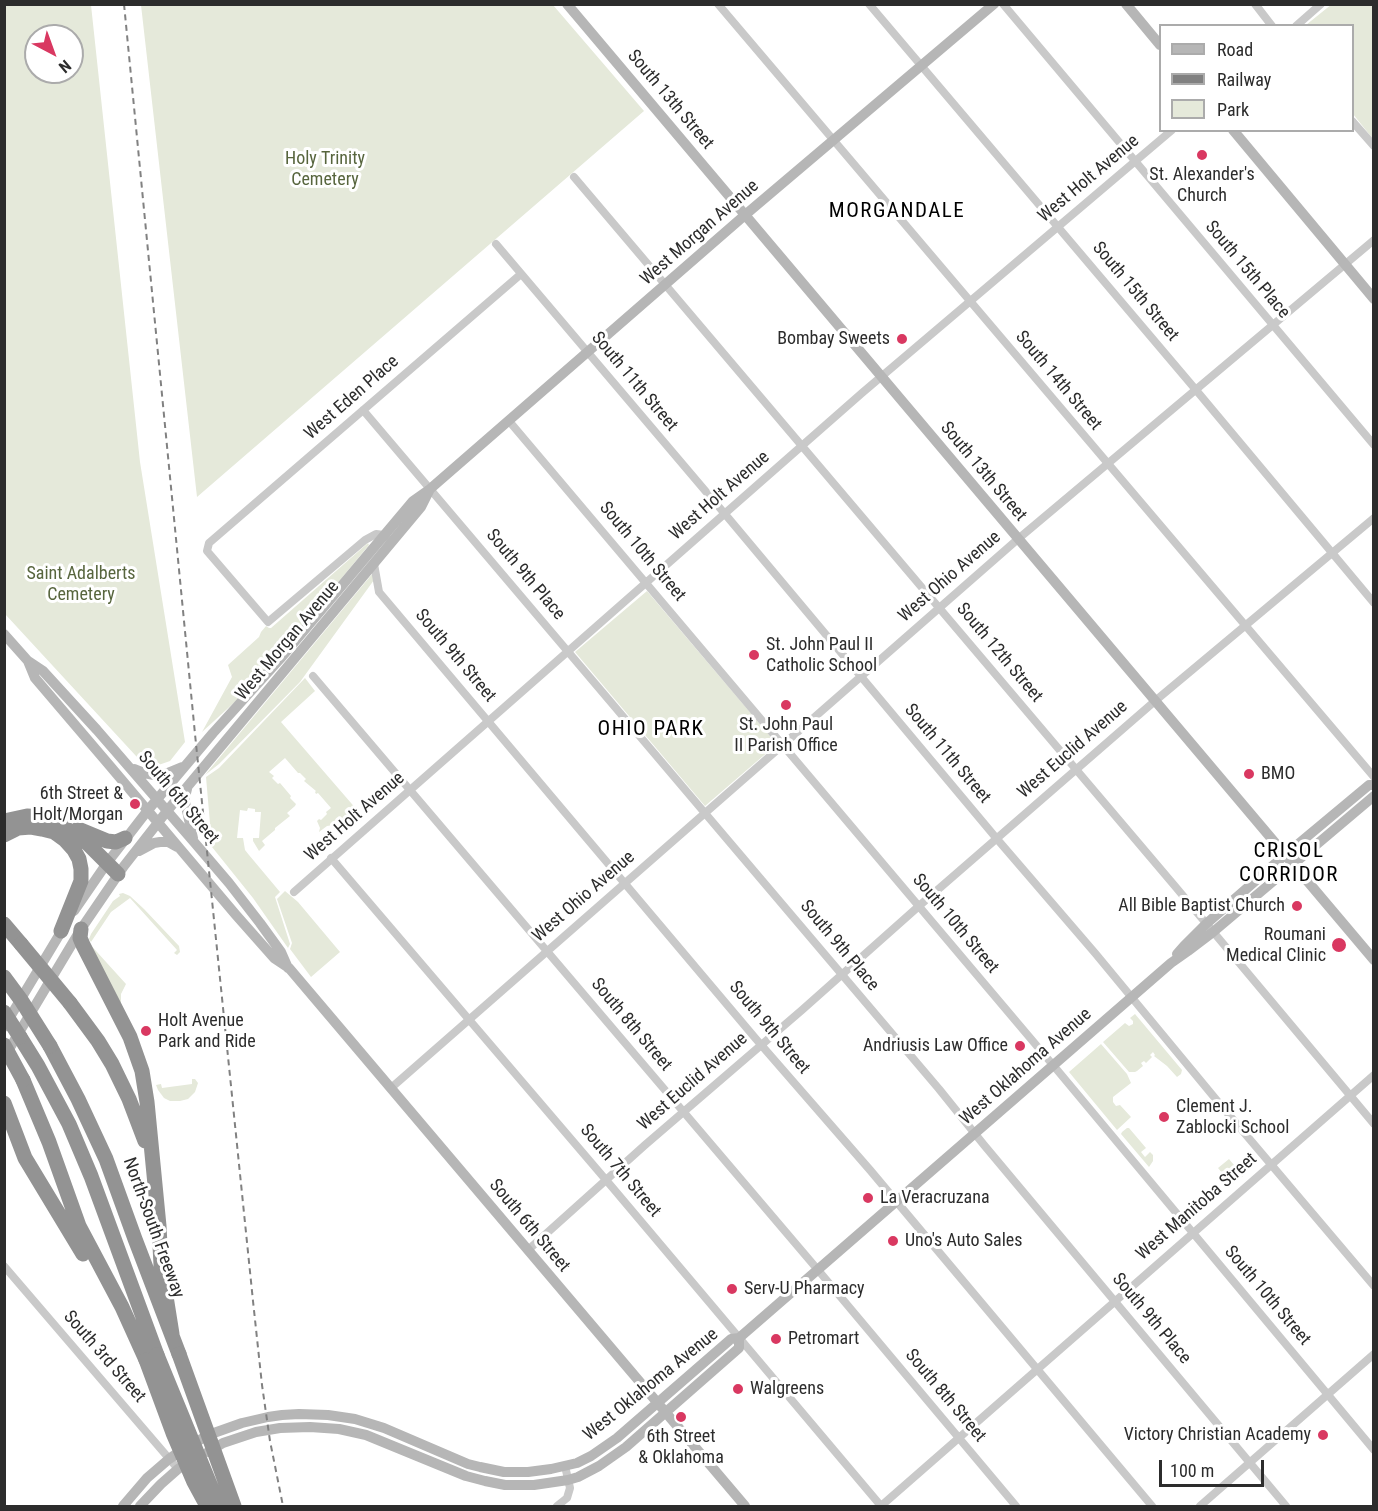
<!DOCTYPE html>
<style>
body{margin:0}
#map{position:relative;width:1378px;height:1511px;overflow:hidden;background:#fff;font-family:"Roboto Condensed",sans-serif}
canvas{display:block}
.frame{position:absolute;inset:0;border:6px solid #2c2c2c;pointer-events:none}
.legend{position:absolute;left:1159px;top:24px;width:195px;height:108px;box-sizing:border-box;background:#fff;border:2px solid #ababab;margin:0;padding:8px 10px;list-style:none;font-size:18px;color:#2c2c2c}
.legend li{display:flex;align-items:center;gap:12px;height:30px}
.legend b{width:30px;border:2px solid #ababab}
.north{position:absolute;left:24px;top:24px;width:60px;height:60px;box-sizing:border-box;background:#fff;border:2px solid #ababab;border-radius:50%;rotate:139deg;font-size:16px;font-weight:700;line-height:24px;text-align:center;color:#2c2c2c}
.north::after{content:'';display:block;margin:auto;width:21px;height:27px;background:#d93861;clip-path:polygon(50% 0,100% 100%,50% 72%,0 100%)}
.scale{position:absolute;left:1159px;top:1460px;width:105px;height:27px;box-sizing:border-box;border:3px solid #2c2c2c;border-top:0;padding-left:8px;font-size:18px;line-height:21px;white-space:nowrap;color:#2c2c2c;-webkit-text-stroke:4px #fff;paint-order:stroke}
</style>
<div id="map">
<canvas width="1378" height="1511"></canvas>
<div class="frame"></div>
<ul class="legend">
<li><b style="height:8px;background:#b6b6b6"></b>Road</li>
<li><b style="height:8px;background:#818181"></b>Railway</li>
<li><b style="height:16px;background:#e5e9da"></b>Park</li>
</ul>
<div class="north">N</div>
<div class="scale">100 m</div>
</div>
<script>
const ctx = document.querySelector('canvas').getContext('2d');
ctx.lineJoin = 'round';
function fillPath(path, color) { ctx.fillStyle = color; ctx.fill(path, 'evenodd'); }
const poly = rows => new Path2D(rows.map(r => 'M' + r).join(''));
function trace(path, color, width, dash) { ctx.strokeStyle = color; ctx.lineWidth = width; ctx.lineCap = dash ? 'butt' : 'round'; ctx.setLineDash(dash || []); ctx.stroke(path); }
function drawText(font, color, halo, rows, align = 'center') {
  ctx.font = font + ' "Roboto Condensed",sans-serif'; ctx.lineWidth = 6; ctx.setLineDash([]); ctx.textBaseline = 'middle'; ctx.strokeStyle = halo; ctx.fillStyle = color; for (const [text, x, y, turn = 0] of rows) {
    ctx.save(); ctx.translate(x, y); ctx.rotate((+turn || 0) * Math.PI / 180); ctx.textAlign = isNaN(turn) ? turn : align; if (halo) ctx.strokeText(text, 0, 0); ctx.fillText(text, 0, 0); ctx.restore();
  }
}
const green = poly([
 [1332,4,1373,5,1373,139,1353,114,1352,26,1306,25],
 [4,5,91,5,140,462,185,742,170,761,150,768,136,756,5,614],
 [36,36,72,36,72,72,36,72],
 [141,5,553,5,644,111,197,497],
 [368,543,369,545,277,656,237,700,202,732,232,677,228,665,259,637,261,632,266,626,269,628,271,628],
 [373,573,374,580,300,682,219,764,205,775],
 [647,591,777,744,705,806,575,652],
 [305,678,315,691,281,722,364,818,348,832,338,826,333,825,327,826,319,832,320,828,317,821,319,819,321,820,327,814,326,812,331,808,318,793,316,794,315,792,316,791,304,781,306,779,300,773,298,773,285,758,269,772,274,776,272,778,278,784,280,783,291,796,290,798,296,804,295,806,287,813,290,816,275,828,275,830,262,841,265,845,259,851,253,841,253,838,259,838,261,812,255,812,255,809,248,808,247,811,240,810,237,838,243,838,245,850,249,855,280,892,275,897,290,944,288,948,253,898,212,847,206,777,219,768],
 [285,891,298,902,340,952,311,977,290,949,292,943,277,899],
 [123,893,130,896,144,909,179,946,180,952,177,955,174,953,177,950,130,898,111,912,91,942,89,939,91,934,113,901,120,896,119,894],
 [87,941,126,984,121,994,121,1005],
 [1135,1014,1182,1070,1181,1074,1177,1077,1167,1066,1154,1056,1155,1055,1153,1052,1150,1055,1152,1057,1146,1063,1144,1061,1141,1063,1143,1066,1137,1071,1135,1072,1129,1072,1103,1042,1125,1023,1129,1026,1133,1024,1133,1021,1130,1018],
 [1101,1044,1127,1074,1131,1083,1113,1097,1113,1102,1116,1106,1120,1105,1131,1117,1117,1130,1069,1072],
 [192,1079,195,1079,198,1083,195,1092,188,1099,180,1101,170,1101,164,1098,158,1090,156,1085,161,1084,162,1088,192,1084],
 [1127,1128,1129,1128,1146,1148,1141,1152,1145,1157,1150,1152,1153,1155,1153,1161,1149,1167,1121,1134,1122,1132],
 [1229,1159,1243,1176,1232,1185,1218,1168]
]);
const street = poly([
 [718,4,1374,777],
 [869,4,1196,390,1374,603],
 [1003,4,1374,445],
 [1255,4,1272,26],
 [1296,26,1321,4],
 [1352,121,1374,146],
 [574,177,1174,885,1374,1124],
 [496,244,730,520,997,839,1095,953,1219,1103,1374,1286],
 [363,410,939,1089,984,1145,1286,1506],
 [509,421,1053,1065,1374,1450],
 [387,538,384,535,376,534,365,540,268,622,207,551,209,543,521,274],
 [374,564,379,592,756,1039,870,1170,1152,1506],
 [313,676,818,1270,1016,1506],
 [331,858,612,1187,881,1506],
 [294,892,862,393,1172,130],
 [391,1088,1018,539,1374,240],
 [528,1250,645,1145,802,1010,919,906,1155,701,1374,518],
 [4,1266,178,1469],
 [557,1506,567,1498,570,1488,565,1466],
 [881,1506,1374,1075],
 [1200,1506,1374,1354]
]);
const secondary = poly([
 [567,4,1374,960],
 [1126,4,1160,45],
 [1233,130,1374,299],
 [4,634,28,661,43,671,97,730,194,842,229,883,260,923,281,952,288,968],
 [28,661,35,678,110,766,236,915,274,958,289,968,745,1506],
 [134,769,144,773,154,775,165,774,182,767],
 [187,789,185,797,185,802,193,838],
 [139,851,154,843,160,842,168,842,177,847],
 [74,911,107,863,148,810,213,733,280,659,413,501,430,489,745,215,994,4],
 [1177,954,1184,946,1206,924,1285,855,1369,785,1374,785],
 [4,1027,64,927],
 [5,1056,81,929,124,866,167,811,421,507,430,489],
 [208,1452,223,1443,256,1432,280,1428,310,1427,339,1429,366,1435,466,1476,485,1481,505,1485,534,1485,568,1480,578,1477,599,1466,626,1447,739,1348,739,1338],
 [123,1506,147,1478,169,1459,188,1446,211,1434,242,1423,268,1417,282,1415,299,1414,328,1415,355,1419,384,1428,468,1464,480,1467,504,1472,528,1472,551,1469,577,1463,591,1456,617,1438,731,1339,739,1338,1171,963,1188,951,1213,932,1374,796],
 [140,1506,161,1484,178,1469,191,1461]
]);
const highway = poly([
 [4,821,27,816,43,817,55,821,87,843,118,874],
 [78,829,107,841,116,842,125,838],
 [4,835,18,828,31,827,42,829,54,832,65,840,74,850,79,859,81,869,81,881,61,931],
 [4,924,21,944],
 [81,929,80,938,83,945,130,1037,142,1071,147,1102,159,1226,161,1265,172,1334],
 [70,1003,98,1041,112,1064,129,1099,145,1141],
 [20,1037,38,1066,69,1124,91,1176,157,1355],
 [50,1046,78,1099,106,1159,135,1239,179,1354],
 [23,1080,49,1142,79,1226,122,1307,146,1360],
 [4,1103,25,1158,83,1254]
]);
const rail = poly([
 [124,4,195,734,253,1301,262,1385,270,1441,283,1506]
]);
const highwayBridge = poly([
 [21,944,70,1003],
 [4,977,21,1000,50,1046],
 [4,1012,20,1037],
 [4,1045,23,1080],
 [179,1354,234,1506],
 [157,1355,219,1506],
 [146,1360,173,1433,194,1482,207,1506]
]);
const markers = [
 [1202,155,6,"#d93861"],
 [902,339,6,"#d93861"],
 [754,655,6,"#d93861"],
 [786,705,6,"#d93861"],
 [1249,774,6,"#d93861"],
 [135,804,6,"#d93861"],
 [1297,906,6,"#d93861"],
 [1339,945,8,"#d93861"],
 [146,1031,6,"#d93861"],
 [1020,1046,6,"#d93861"],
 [1164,1117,6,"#d93861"],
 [868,1198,6,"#d93861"],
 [893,1241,6,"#d93861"],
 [732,1289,6,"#d93861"],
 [776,1339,6,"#d93861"],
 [738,1389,6,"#d93861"],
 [681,1417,6,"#d93861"],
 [1323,1435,6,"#d93861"]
];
const streetNames = [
 ["South 13th Street",670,100,50],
 ["West Holt Avenue",1089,179,-40],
 ["West Morgan Avenue",700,233,-41],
 ["South 15th Place",1247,270,50],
 ["South 15th Street",1135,292,50],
 ["South 14th Street",1058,381,50],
 ["South 11th Street",634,382,50],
 ["West Eden Place",352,398,-41],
 ["South 13th Street",983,472,50],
 ["West Holt Avenue",720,496,-41],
 ["South 10th Street",642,552,50],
 ["South 9th Place",525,575,50],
 ["West Ohio Avenue",950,577,-41],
 ["West Morgan Avenue",288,641,-50],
 ["South 12th Street",999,653,50],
 ["South 9th Street",455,656,50],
 ["West Euclid Avenue",1073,750,-41],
 ["South 11th Street",947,754,50],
 ["South 6th Street",178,798,50],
 ["West Holt Avenue",355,817,-41],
 ["West Ohio Avenue",584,897,-41],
 ["South 10th Street",955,924,50],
 ["South 9th Place",839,946,50],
 ["South 8th Street",631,1025,50],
 ["South 9th Street",769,1028,50],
 ["West Oklahoma Avenue",1026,1067,-41],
 ["West Euclid Avenue",693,1082,-41],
 ["South 7th Street",620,1171,50],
 ["West Manitoba Street",1197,1207,-41],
 ["South 6th Street",529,1226,50],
 ["North-South Freeway",153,1228,70],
 ["South 10th Street",1267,1296,50],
 ["South 9th Place",1151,1319,50],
 ["South 3rd Street",104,1357,49],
 ["West Oklahoma Avenue",651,1385,-39],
 ["South 8th Street",945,1396,50]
];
const parkNames = [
 ["Holy Trinity",325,159],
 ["Cemetery",325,180],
 ["Saint Adalberts",81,574],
 ["Cemetery",81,595]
];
const poiNames = [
 ["St. Alexander's",1202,175,"center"],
 ["Church",1202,196,"center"],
 ["Bombay Sweets",890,339,"right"],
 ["St. John Paul II",766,645],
 ["Catholic School",766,666],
 ["St. John Paul",786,725,"center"],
 ["II Parish Office",786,746,"center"],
 ["BMO",1261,774],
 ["6th Street &",123,794,"right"],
 ["Holt/Morgan",123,815,"right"],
 ["All Bible Baptist Church",1285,906,"right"],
 ["Roumani",1326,935,"right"],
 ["Medical Clinic",1326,956,"right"],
 ["Holt Avenue",158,1021],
 ["Park and Ride",158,1042],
 ["Andriusis Law Office",1008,1046,"right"],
 ["Clement J.",1176,1107],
 ["Zablocki School",1176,1128],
 ["La Veracruzana",880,1198],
 ["Uno's Auto Sales",905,1241],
 ["Serv-U Pharmacy",744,1289],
 ["Petromart",788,1339],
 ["Walgreens",750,1389],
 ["Victory Christian Academy",1311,1435,"right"],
 ["6th Street",681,1437,"center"],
 ["& Oklahoma",681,1458,"center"]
];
const quarterNames = [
 ["MORGANDALE",897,212],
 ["OHIO PARK",651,730],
 ["CRISOL",1289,852],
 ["CORRIDOR",1289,876]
];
fillPath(green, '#e5e9da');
trace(street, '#c9c9c9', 8);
trace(secondary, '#b6b6b6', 10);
trace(highway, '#939393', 15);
trace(rail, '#818181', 2, [6, 4.5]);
trace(highwayBridge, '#939393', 15);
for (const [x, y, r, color] of markers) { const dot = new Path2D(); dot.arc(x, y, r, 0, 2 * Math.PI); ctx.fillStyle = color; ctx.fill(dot); trace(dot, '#fff', 2); }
drawText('18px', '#2c2c2c', '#fff', streetNames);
drawText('18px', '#57653d', '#fff', parkNames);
drawText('18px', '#2c2c2c', '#fff', poiNames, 'left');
ctx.letterSpacing = '1.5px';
drawText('21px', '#000', '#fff', quarterNames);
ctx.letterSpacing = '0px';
</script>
